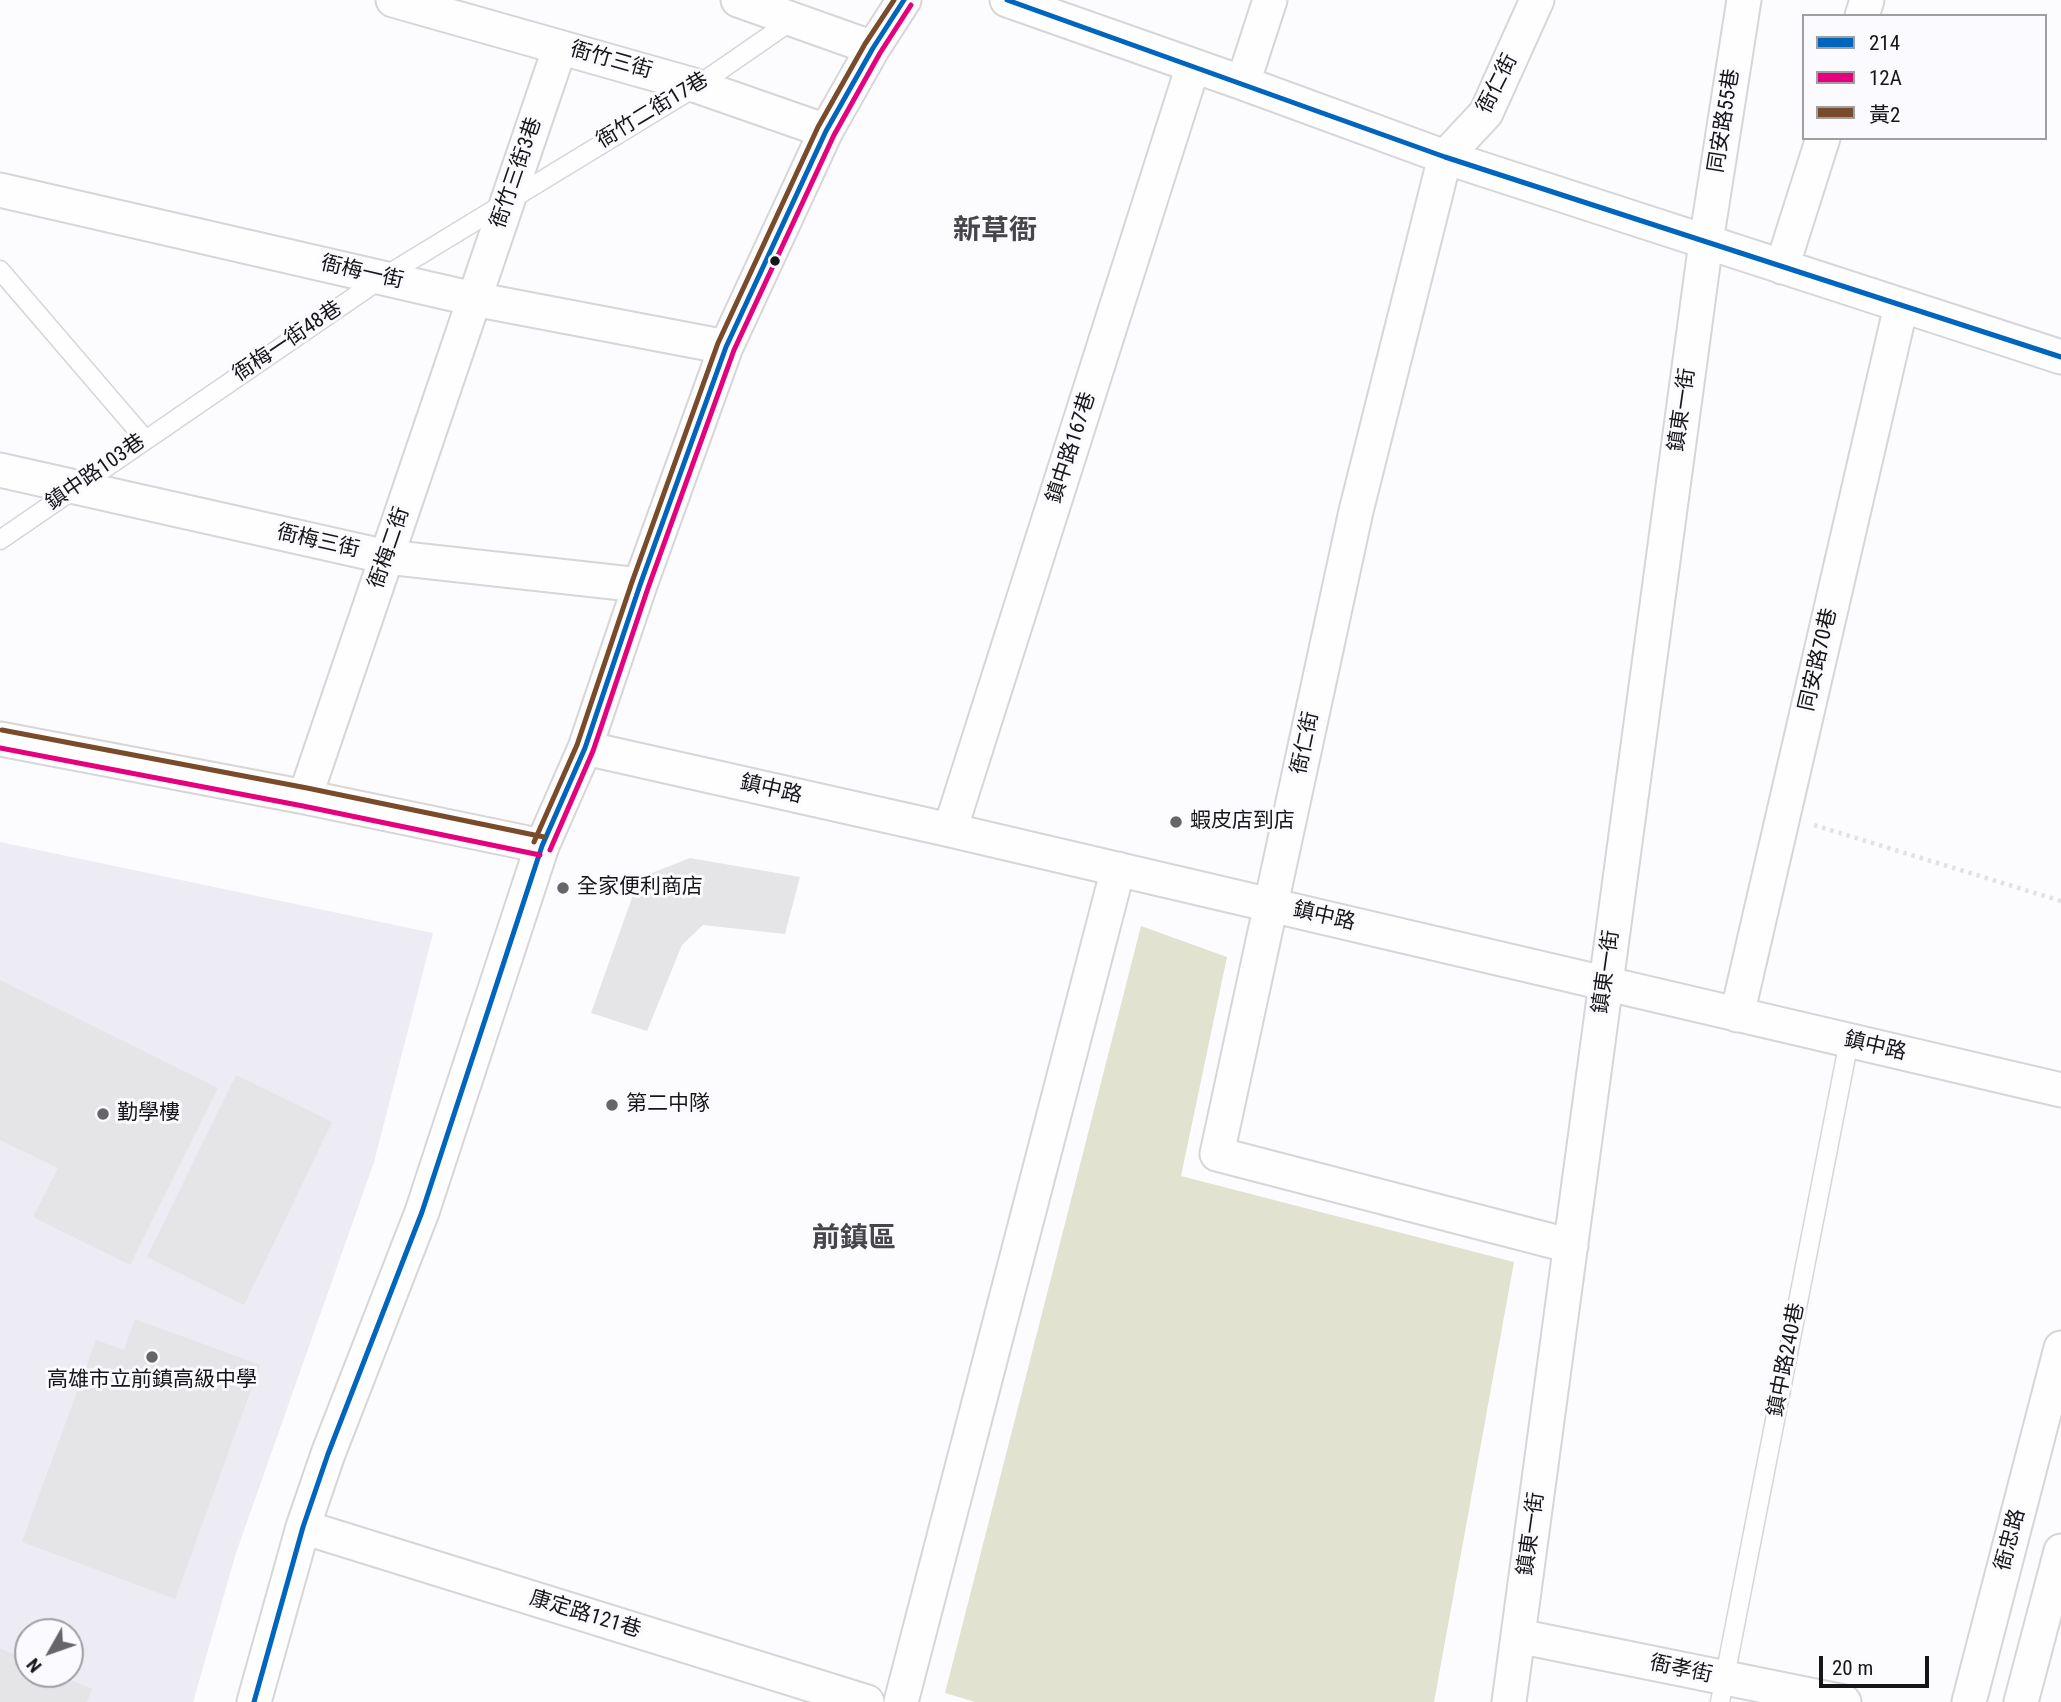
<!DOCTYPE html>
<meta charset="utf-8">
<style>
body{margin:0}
#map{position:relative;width:2061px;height:1702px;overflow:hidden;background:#fcfbfe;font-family:"Roboto Condensed","Noto Sans TC",sans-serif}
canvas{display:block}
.legend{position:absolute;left:1802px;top:14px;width:245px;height:126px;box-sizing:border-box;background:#fbfaff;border:2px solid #9f9ea2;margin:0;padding:9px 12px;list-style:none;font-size:21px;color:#161517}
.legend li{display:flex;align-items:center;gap:14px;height:35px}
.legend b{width:35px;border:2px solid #9f9ea2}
.north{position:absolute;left:14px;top:1618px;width:70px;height:70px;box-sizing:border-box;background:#fbfaff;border:2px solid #9f9ea2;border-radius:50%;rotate:230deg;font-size:19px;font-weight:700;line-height:28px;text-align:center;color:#161517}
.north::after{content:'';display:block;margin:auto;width:24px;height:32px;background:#666668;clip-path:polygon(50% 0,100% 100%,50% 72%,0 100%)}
.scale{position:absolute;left:1819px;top:1656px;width:110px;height:32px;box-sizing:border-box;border:4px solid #161517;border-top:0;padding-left:9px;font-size:21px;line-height:24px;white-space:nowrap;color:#161517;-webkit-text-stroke:5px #fbfaff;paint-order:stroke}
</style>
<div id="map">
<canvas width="2061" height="1702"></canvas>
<ul class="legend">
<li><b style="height:9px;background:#0065bd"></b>214</li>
<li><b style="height:9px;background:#e5007d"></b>12A</li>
<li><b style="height:9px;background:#7a4b2a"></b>黃2</li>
</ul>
<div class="north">N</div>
<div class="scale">20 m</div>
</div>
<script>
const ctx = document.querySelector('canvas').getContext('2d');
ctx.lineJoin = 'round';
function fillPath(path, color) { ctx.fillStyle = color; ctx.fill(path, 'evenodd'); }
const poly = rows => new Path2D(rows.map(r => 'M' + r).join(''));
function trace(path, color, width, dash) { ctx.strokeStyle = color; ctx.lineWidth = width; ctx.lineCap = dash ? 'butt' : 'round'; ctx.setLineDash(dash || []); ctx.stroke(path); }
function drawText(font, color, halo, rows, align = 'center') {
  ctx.font = font + ' "Roboto Condensed","Noto Sans TC",sans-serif'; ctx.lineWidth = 6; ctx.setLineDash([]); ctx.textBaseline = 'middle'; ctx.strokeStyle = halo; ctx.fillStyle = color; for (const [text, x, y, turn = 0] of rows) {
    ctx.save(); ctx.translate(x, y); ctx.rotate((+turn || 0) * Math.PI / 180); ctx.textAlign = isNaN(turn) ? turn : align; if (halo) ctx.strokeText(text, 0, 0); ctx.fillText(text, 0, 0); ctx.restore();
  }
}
const built = poly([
 [0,842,433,933,374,1162,236,1553,193,1702,0,1702],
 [28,1632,70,1632,70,1674,28,1674]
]);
const green = poly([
 [1141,926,1227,957,1181,1176,1514,1262,1434,1702,975,1702,945,1693]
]);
const building = poly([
 [690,858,800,877,785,934,703,925,682,945,647,1031,591,1013,639,878],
 [0,980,218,1088,130,1265,33,1217,58,1168,0,1140],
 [236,1075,332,1122,244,1305,147,1257],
 [135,1319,260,1365,175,1599,22,1542,96,1340,124,1350],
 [0,1648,28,1661,28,1674,57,1674,92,1689,87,1702,0,1702]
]);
const path = poly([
 [1814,825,2061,901]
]);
const service = poly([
 [0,270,145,439],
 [0,540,382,278,697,86,794,19],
 [1720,1702,1849,1041]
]);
const minor = poly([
 [393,0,697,86,826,131],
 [738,0,873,48],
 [1007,0,1243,83,1445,157,2061,357],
 [1537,0,1486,113,1445,157,1356,511,1217,1154,1571,1246],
 [1862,16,1867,0],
 [1243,83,1270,0],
 [0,190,474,299,726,347],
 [1782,267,1823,138],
 [0,470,387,557,640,585],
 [0,739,305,797,542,846],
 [585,748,950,830,2061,1090],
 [305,797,560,47],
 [950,830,1193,66],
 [1737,1015,1901,306],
 [303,1527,867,1702],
 [1518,1636,1844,1702],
 [254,1702,303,1527,328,1454,422,1212,542,846,585,748,640,585,726,347,826,131,873,48,904,0],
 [901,1702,1118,869],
 [1509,1702,1706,242,1744,0],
 [1969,1702,2061,1348],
 [2021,1702,2061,1551]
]);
const bus1 = poly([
 [1007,0,1445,157,2061,357],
 [254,1702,303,1527,328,1454,422,1212,542,846,585,748,640,585,726,347,826,131,873,48,904,0]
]);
const bus2 = poly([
 [0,748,303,806,540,855],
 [550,850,593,751,648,588,734,350,834,135,880,53,911,5]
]);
const bus3 = poly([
 [2,730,307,788,544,837],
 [534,842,577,745,632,582,718,343,818,127,865,44,894,0]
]);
const markers = [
 [775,261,6,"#161517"],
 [1176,822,7,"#666668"],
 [563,888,7,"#666668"],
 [612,1105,7,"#666668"],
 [103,1114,7,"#666668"],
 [152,1357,7,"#666668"]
];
const streetNames = [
 ["衙竹三街",611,61,16],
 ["衙仁街",1498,84,-63],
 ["衙竹二街17巷",653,111,-31],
 ["同安路55巷",1725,121,-81],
 ["衙竹三街3巷",517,173,-71],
 ["衙梅一街",362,273,13],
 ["衙梅一街48巷",288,342,-34],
 ["鎮東一街",1683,410,-82],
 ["鎮中路167巷",1072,448,-72],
 ["鎮中路103巷",96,473,-35],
 ["衙梅三街",318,542,13],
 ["衙梅二街",390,548,-71],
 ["同安路70巷",1819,660,-77],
 ["衙仁街",1306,743,-78],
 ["鎮中路",771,790,13],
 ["鎮中路",1324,917,13],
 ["鎮東一街",1607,972,-82],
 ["鎮中路",1875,1047,13],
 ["鎮中路240巷",1787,1360,-79],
 ["鎮東一街",1532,1534,-82],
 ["衙忠路",2011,1540,-75],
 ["康定路121巷",585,1615,17],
 ["衙孝街",1681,1670,12]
];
const poiNames = [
 ["蝦皮店到店",1190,822],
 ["全家便利商店",577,888],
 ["第二中隊",626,1105],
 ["勤學樓",117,1114],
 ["高雄市立前鎮高級中學",152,1381,"center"]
];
const districtNames = [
 ["新草衙",995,232],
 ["前鎮區",854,1240]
];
fillPath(built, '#edebf4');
fillPath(green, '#e2e2d0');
fillPath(building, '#e5e4e6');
trace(service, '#d6d5d7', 21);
trace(minor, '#d6d5d7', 37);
trace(path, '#e2e2e3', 4.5, [3.5, 5]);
trace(service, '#fffeff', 18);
trace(minor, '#fffeff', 33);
trace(bus1, '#0065bd', 5);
trace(bus2, '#e5007d', 5);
trace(bus3, '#7a4b2a', 5);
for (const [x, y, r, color] of markers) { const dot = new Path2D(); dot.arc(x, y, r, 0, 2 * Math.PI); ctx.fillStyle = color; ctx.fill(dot); trace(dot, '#fbfaff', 2.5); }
drawText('21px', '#161517', '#fbfaff', streetNames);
drawText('21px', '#161517', '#fbfaff', poiNames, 'left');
drawText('bold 28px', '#46464a', '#fbfaff', districtNames);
</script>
